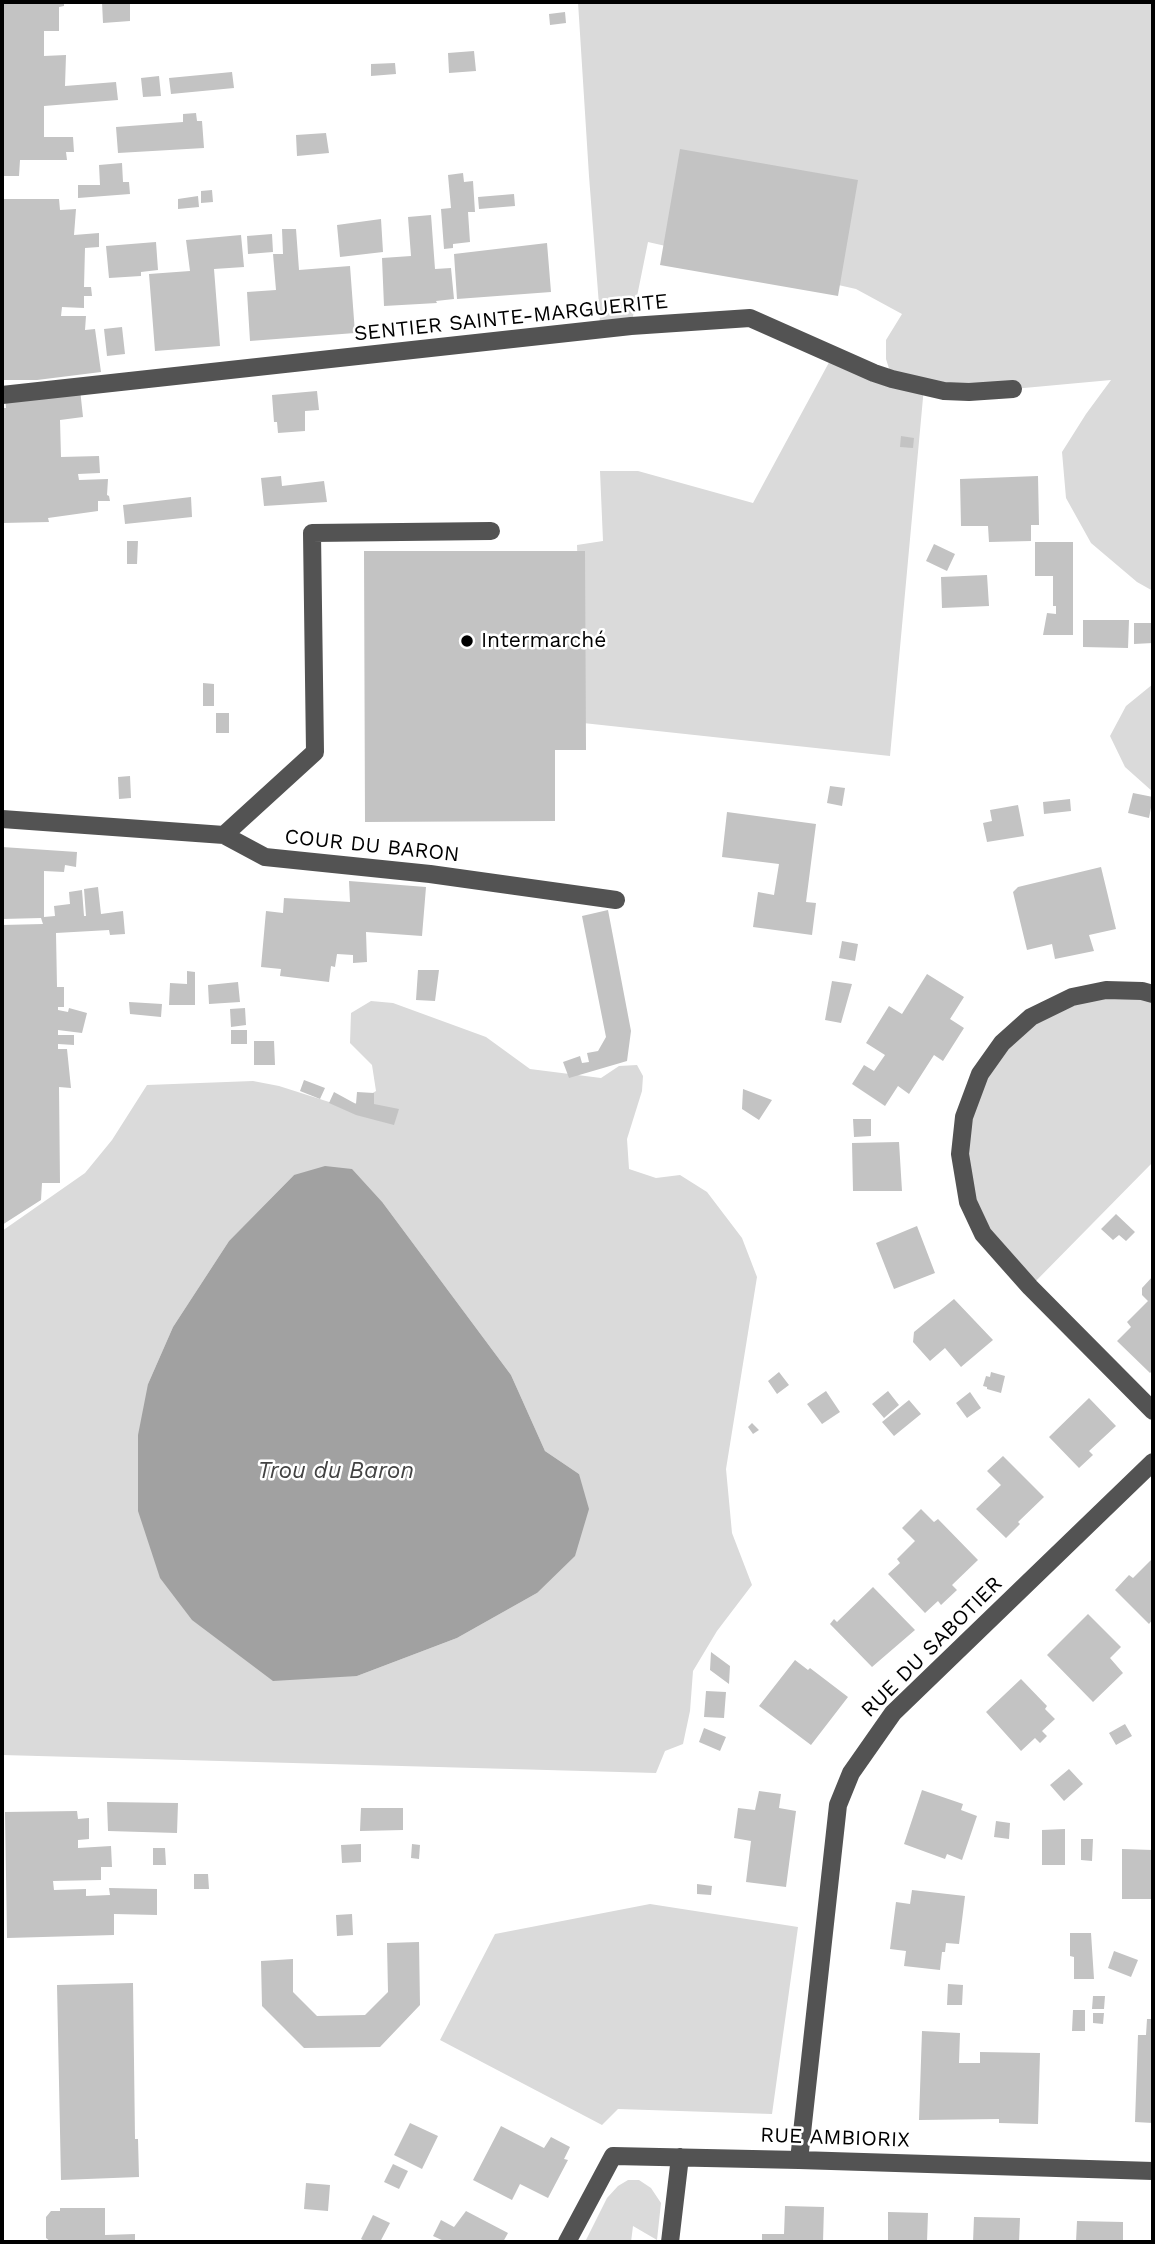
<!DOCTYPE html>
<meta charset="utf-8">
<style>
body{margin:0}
#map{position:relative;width:1155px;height:2244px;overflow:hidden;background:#fff;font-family:"Work Sans",sans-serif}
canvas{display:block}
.frame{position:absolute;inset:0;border:4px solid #000;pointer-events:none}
</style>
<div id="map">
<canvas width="1155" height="2244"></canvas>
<div class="frame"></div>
</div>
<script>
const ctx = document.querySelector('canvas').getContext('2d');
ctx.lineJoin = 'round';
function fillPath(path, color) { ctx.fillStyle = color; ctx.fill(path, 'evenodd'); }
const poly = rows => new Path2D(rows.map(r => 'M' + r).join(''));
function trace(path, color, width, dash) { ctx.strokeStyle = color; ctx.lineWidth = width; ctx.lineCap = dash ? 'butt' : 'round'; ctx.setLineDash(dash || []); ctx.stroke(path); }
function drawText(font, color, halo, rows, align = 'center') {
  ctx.font = font + ' "Work Sans",sans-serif'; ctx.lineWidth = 5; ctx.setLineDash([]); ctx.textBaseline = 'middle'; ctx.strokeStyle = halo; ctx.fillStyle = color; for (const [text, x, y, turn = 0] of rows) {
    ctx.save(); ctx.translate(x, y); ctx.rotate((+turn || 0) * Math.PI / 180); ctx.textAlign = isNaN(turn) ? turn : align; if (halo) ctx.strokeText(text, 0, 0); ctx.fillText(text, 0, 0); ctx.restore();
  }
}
const green = poly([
 [578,2,1153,2,1153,591,1137,582,1091,543,1066,498,1062,452,1086,414,1111,380,1013,389,924,387,890,756,583,723,577,545,603,541,600,471,638,471,753,503,833,355,892,378,886,359,886,340,902,314,856,289,648,242,631,326,598,330,600,318,589,176],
 [1153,684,1153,792,1125,767,1110,736,1126,706],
 [1153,994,1153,1162,1030,1287,968,1202,964,1117,1002,1043,1072,997],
 [371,1001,393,1003,486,1037,530,1069,601,1078,619,1066,637,1065,643,1076,642,1091,627,1139,629,1169,656,1178,680,1175,707,1192,742,1238,757,1277,726,1469,732,1533,752,1585,717,1631,693,1671,690,1711,683,1744,665,1751,656,1773,2,1755,2,1231,85,1173,112,1140,147,1085,253,1081,279,1086,348,1108,376,1091,372,1065,350,1043,351,1013],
 [294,1175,383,1203,511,1375,545,1451,579,1474,537,1593,457,1638,357,1676,148,1384,173,1327,229,1241],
 [650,1904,798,1927,772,2114,618,2109,602,2125,440,2040,495,1934],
 [628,2180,639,2180,651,2188,661,2203,657,2240,633,2226,631,2242,585,2242,607,2198,618,2186]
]);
const water = poly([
 [325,1166,352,1169,383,1203,511,1375,545,1451,579,1474,589,1509,575,1556,537,1593,457,1638,357,1676,273,1681,192,1620,160,1578,138,1511,138,1435,148,1384,173,1327,229,1241,294,1175]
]);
const building = poly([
 [2,2,64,2,64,6,59,7,59,31,44,31,44,56,66,55,65,86,116,82,118,100,44,106,44,137,73,137,74,152,66,152,67,160,20,160,19,176,2,176],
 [102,2,130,2,130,21,103,23],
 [565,12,566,23,550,25,549,14],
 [474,51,476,71,449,73,448,53],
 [395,63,396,74,371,76,371,64],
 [232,72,234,88,171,94,169,78],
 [159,76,161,96,143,97,141,78],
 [196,113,197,121,202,121,204,148,118,153,116,127,183,122,183,114],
 [326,133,329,153,297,156,296,135],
 [680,149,858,180,838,296,660,265],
 [122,163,123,182,129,182,130,194,78,198,78,185,100,185,99,165],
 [463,173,464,182,473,181,475,212,468,212,470,242,453,244,453,248,444,249,441,209,451,208,448,175],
 [212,190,213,202,201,203,201,191],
 [514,194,515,206,479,209,478,197],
 [198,196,199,207,178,209,178,199],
 [2,199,59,199,60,210,76,209,74,235,99,233,99,247,85,248,84,287,91,287,92,296,84,296,84,308,62,307,61,316,86,316,85,330,95,329,101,372,37,380,2,380],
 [431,215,435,269,451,268,454,299,436,301,437,303,384,306,382,258,411,256,408,217],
 [381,219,383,252,340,257,337,225],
 [282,229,296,229,299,270,350,266,355,333,250,341,247,292,276,290,273,254,283,254],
 [272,234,273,252,248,254,247,236],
 [241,235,244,267,214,269,220,346,155,351,149,274,190,271,186,240],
 [156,242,158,270,141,272,141,276,109,278,106,246],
 [547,243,551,292,457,299,454,254],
 [122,327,125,354,107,356,104,329],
 [80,389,83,417,60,420,61,457,99,456,100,473,78,474,79,480,108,479,107,495,109,496,110,501,98,501,98,511,48,518,49,522,2,523,2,408,6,408,5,397],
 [317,391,319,410,305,411,305,431,278,433,277,422,274,422,272,395],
 [901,436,914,438,913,448,900,447],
 [281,476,282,486,324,481,327,502,264,506,261,478],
 [1038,476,1039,525,1031,525,1031,541,989,542,988,526,961,526,960,479],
 [191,497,192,517,125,524,123,505],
 [127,541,138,541,137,564,127,564],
 [1035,542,1073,542,1073,635,1043,635,1047,613,1056,614,1056,606,1053,606,1053,576,1035,576],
 [934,544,955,554,947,571,926,561],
 [364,551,585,551,586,750,555,750,555,821,365,822],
 [987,575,989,606,942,608,941,577],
 [1083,620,1129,620,1128,648,1083,647],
 [1134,623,1153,623,1153,643,1134,644],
 [203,683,214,684,214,706,203,706],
 [216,713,229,713,229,733,216,733],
 [130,776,131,798,119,799,118,777],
 [830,786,845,788,842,806,827,803],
 [1133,793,1153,797,1149,818,1128,813],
 [1070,799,1071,811,1044,814,1043,802],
 [1018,805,1024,836,987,842,983,823,992,821,990,810],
 [727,812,816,824,806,902,816,903,812,935,753,927,758,892,774,895,779,864,722,857],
 [2,847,77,852,76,867,65,865,64,872,44,871,44,917,55,916,54,906,70,904,69,892,82,890,84,916,86,916,84,889,98,887,101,914,123,911,125,934,110,935,109,930,56,933,57,987,64,987,64,1007,58,1007,58,1010,68,1012,69,1008,87,1013,82,1033,58,1030,58,1035,74,1035,74,1045,58,1044,58,1049,67,1049,71,1088,59,1087,60,1183,42,1183,41,1200,2,1225,2,925,43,924,41,918,2,919],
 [1101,867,1116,929,1089,935,1094,951,1055,959,1052,944,1027,950,1013,892,1018,887],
 [349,881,426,887,422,936,366,932,367,962,353,963,353,955,337,954,335,967,331,966,329,982,280,976,281,969,261,967,266,911,283,913,284,898,350,902],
 [608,910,631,1031,627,1061,569,1078,563,1062,580,1056,582,1063,589,1062,587,1053,598,1051,606,1037,582,916],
 [842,941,858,944,855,961,839,958],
 [418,970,439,970,435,1001,416,1000],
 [187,971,195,972,195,1005,169,1005,170,983,187,984],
 [927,974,964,997,950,1019,964,1028,943,1061,934,1055,909,1094,898,1086,885,1106,852,1084,864,1065,874,1071,885,1055,866,1043,889,1006,902,1014],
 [832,981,852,984,841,1023,825,1020],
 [238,982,240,1002,209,1004,208,985],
 [129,1002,162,1004,161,1017,130,1014],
 [245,1008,246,1025,231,1027,230,1009],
 [231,1030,247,1030,247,1044,231,1044],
 [254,1041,274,1041,275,1065,254,1065],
 [304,1080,325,1088,320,1099,300,1091],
 [743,1089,772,1100,759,1120,742,1109],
 [334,1092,356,1104,357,1092,374,1093,374,1104,399,1109,394,1125,356,1115,329,1103],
 [853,1119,871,1119,871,1136,854,1137],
 [899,1142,902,1191,853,1191,852,1143],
 [1116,1214,1135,1232,1126,1241,1119,1235,1113,1240,1101,1229],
 [917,1226,935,1273,894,1289,876,1243],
 [1153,1276,1153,1370,1150,1373,1117,1341,1131,1327,1127,1322,1148,1301,1142,1295,1142,1288],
 [954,1299,993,1340,961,1367,945,1348,930,1361,913,1342,914,1332],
 [779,1372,789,1385,777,1394,768,1381],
 [991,1372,1005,1376,1001,1393,987,1389,987,1387,983,1386,986,1376,990,1377],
 [826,1391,840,1412,822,1424,807,1404],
 [888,1391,899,1405,884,1418,872,1404],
 [970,1392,981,1408,967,1418,956,1403],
 [1089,1398,1116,1426,1089,1451,1093,1455,1079,1468,1049,1437],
 [909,1400,921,1414,894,1436,882,1422],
 [752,1423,759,1430,753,1434,748,1427],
 [1003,1456,1044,1497,1018,1522,1020,1524,1006,1538,976,1509,1001,1485,987,1471],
 [921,1509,934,1522,938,1519,978,1560,952,1585,957,1590,941,1605,938,1601,925,1613,888,1574,900,1563,897,1559,915,1541,902,1528],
 [1153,1558,1153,1619,1149,1624,1115,1590,1129,1575,1133,1578],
 [873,1587,915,1630,872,1667,830,1624,834,1619,837,1622],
 [1088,1614,1121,1647,1110,1658,1123,1673,1093,1702,1047,1655],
 [711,1652,730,1666,729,1684,710,1670],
 [795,1660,808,1670,810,1668,848,1697,811,1745,759,1706],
 [1021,1679,1047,1706,1045,1709,1055,1719,1042,1731,1047,1736,1040,1743,1035,1738,1021,1751,986,1712],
 [706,1691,726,1692,724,1718,704,1717],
 [1125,1724,1132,1736,1116,1745,1109,1733],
 [704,1728,726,1737,720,1751,699,1742],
 [1069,1769,1083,1784,1064,1801,1050,1785],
 [922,1790,963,1804,961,1810,977,1816,962,1860,947,1854,945,1859,904,1844],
 [759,1791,781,1794,779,1808,796,1811,786,1887,746,1882,751,1841,734,1838,738,1808,755,1810],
 [107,1802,178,1803,177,1833,108,1831],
 [361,1808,403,1808,403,1830,360,1831],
 [77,1811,78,1819,89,1818,89,1839,78,1840,78,1848,111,1846,112,1867,101,1867,101,1880,53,1881,54,1890,86,1889,86,1896,110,1895,109,1888,157,1889,157,1915,114,1914,114,1935,7,1938,5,1812],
 [996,1821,1010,1823,1009,1839,994,1837],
 [1065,1829,1065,1865,1042,1865,1042,1830],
 [1081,1839,1093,1839,1092,1861,1081,1860],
 [361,1844,361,1862,342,1863,341,1845],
 [412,1844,420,1845,419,1859,411,1858],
 [153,1848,165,1848,166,1865,153,1865],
 [1122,1849,1153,1850,1153,1899,1122,1899],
 [194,1874,208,1874,209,1889,194,1889],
 [697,1884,712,1886,711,1895,697,1894],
 [912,1890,965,1896,959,1944,946,1943,945,1952,942,1952,940,1970,904,1966,906,1951,890,1949,896,1902,910,1904],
 [352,1914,353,1935,337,1936,336,1915],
 [1070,1933,1091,1933,1094,1979,1074,1979,1074,1957,1070,1956],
 [419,1942,420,2005,380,2047,304,2048,262,2006,261,1961,293,1959,293,1992,317,2016,365,2015,388,1992,387,1943],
 [1114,1951,1138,1960,1131,1977,1108,1968],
 [133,1983,135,2139,138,2139,139,2177,61,2180,57,1985],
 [948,1984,963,1985,962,2005,947,2005],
 [1093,1996,1105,1996,1104,2009,1092,2009],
 [1073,2010,1085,2010,1085,2031,1072,2031],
 [1093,2013,1104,2013,1103,2024,1093,2023],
 [1147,2019,1153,2019,1153,2123,1135,2122,1138,2035,1146,2035],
 [922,2031,960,2033,959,2063,980,2063,980,2052,1040,2053,1038,2124,999,2123,999,2119,919,2120],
 [410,2123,438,2136,422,2169,394,2155],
 [501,2126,544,2148,551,2137,570,2147,564,2159,568,2160,548,2198,520,2184,512,2200,473,2180],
 [393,2164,408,2171,399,2189,384,2182],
 [306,2183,330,2185,328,2211,304,2209],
 [785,2206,824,2207,823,2242,762,2242,762,2234,784,2234],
 [60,2208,105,2208,105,2235,135,2234,135,2242,51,2242,46,2238,46,2217,51,2211,60,2211],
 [466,2211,508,2233,503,2242,446,2242,433,2236,441,2220,454,2227],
 [888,2212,928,2213,927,2242,888,2242],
 [373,2215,390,2223,380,2242,367,2242,361,2239],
 [974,2217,1020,2218,1019,2242,973,2242],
 [1077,2221,1123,2222,1123,2242,1076,2242]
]);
const minor = poly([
 [2,395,631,326,750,318,874,373,892,379,944,391,969,392,1013,389],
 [2,819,224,835,265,857,430,874,616,900],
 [224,835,315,752,312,533,491,531],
 [1153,994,1142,991,1106,990,1072,997,1031,1017,1002,1043,980,1074,964,1117,960,1154,968,1202,983,1234,1030,1287,1153,1411],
 [799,2160,838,1805,851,1773,893,1713,1153,1462],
 [567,2242,613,2156,799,2160,1153,2171],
 [670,2242,680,2157]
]);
const markers = [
 [467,641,7,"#000"]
];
const streetNames = [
 ["SENTIER SAINTE-MARGUERITE",511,318,-6],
 ["COUR DU BARON",372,846,6],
 ["RUE DU SABOTIER",932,1647,-45],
 ["RUE AMBIORIX",835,2138,2]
];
const poiNames = [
 ["Intermarché",481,641]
];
const waterNames = [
 ["Trou du Baron",336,1471]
];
fillPath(green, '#dadada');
fillPath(water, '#a1a1a1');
fillPath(building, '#c3c3c3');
trace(minor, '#535353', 18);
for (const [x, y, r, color] of markers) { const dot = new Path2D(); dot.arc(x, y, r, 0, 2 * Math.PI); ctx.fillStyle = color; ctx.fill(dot); trace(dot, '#fff', 2.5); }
drawText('21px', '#000', '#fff', streetNames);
drawText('21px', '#000', '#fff', poiNames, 'left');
drawText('italic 23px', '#424242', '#fff', waterNames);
</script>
